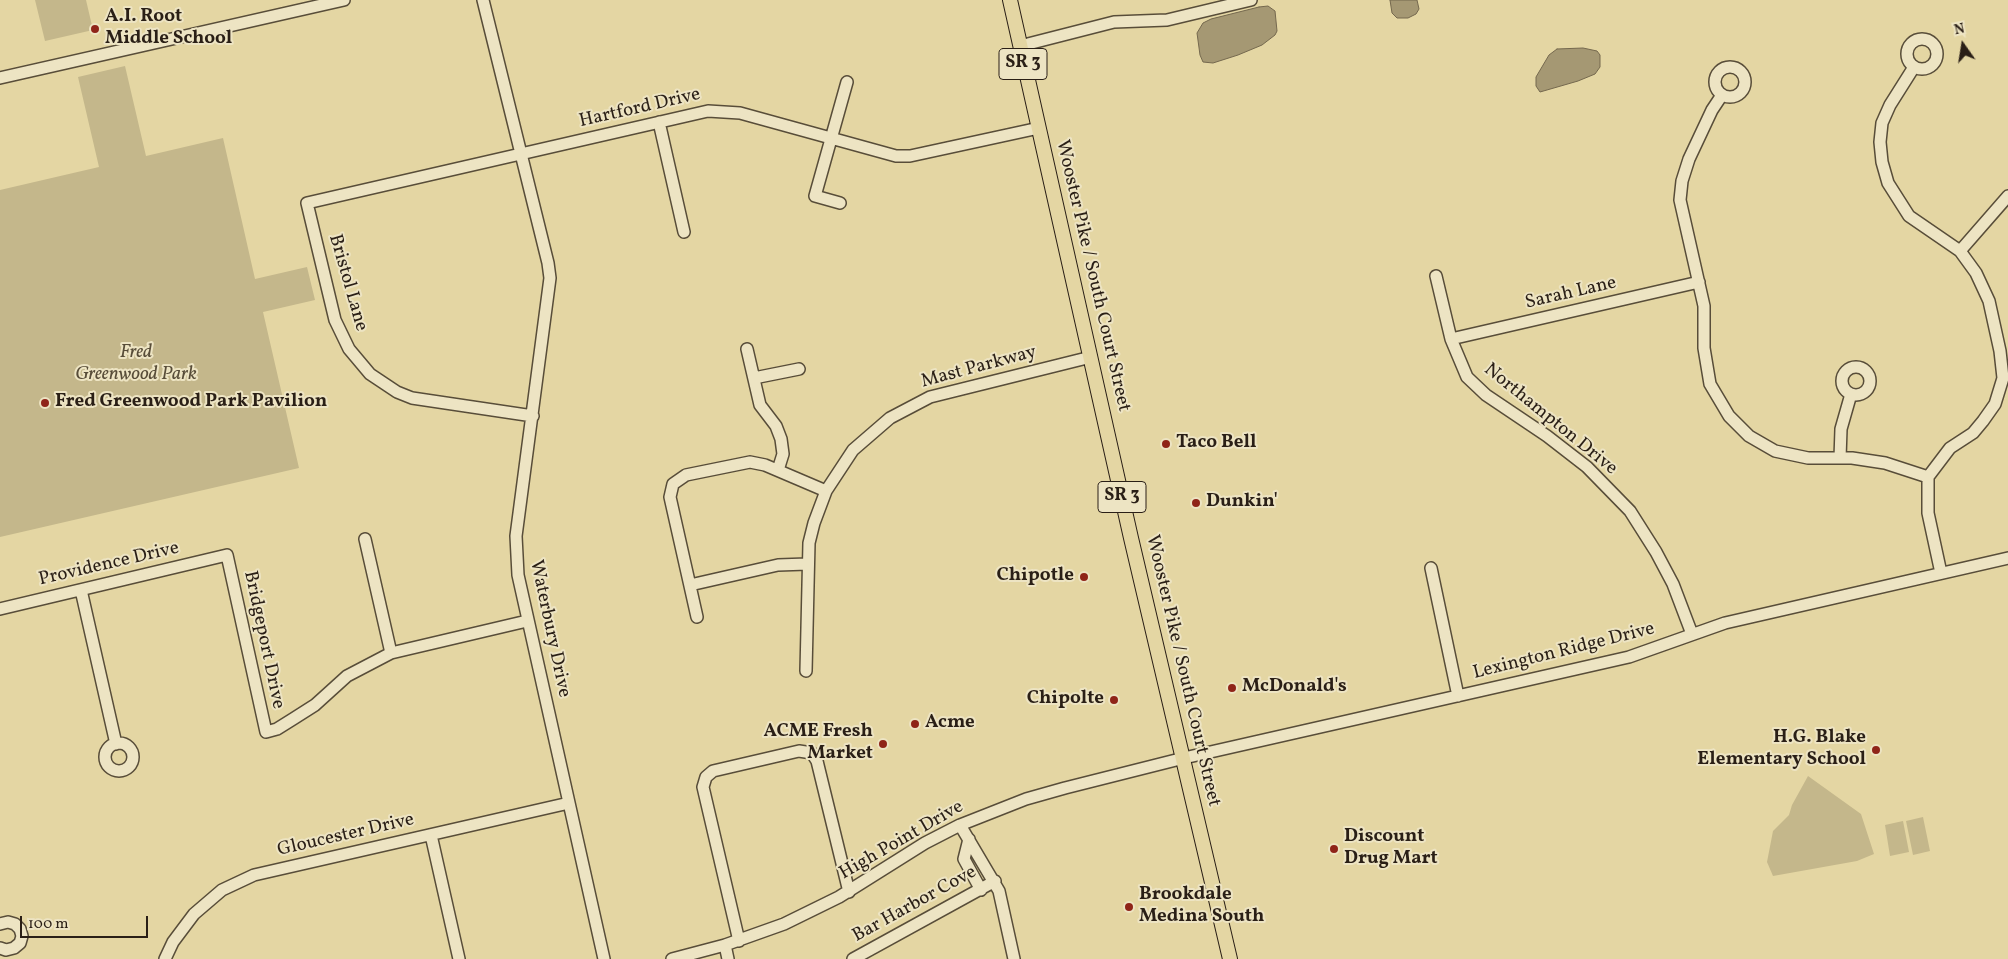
<!DOCTYPE html>
<style>
body{margin:0}
#map{position:relative;width:2008px;height:959px;overflow:hidden;background:#e4d6a3;font-family:Vollkorn,serif}
canvas{display:block}
.north{position:absolute;left:1938px;top:20px;width:50px;height:50px;-webkit-text-stroke:4px #ede4c3;paint-order:stroke;rotate:347deg;font-size:14px;font-weight:700;line-height:20px;text-align:center;color:#2a1f16}
.north::after{content:'';display:block;margin:auto;width:18px;height:22px;background:#2a1f16;clip-path:polygon(50% 0,100% 100%,50% 72%,0 100%)}
.scale{position:absolute;left:20px;top:916px;width:128px;height:22px;box-sizing:border-box;border:2px solid #2a1f16;border-top:0;padding-left:6px;font-size:15px;line-height:18px;white-space:nowrap;color:#2a1f16;-webkit-text-stroke:4px #ede4c3;paint-order:stroke}
</style>
<div id="map">
<canvas width="2008" height="959"></canvas>
<div class="north">N</div>
<div class="scale">100 m</div>
</div>
<script>
const ctx = document.querySelector('canvas').getContext('2d');
ctx.lineJoin = 'round';
function fillPath(path, color) { ctx.fillStyle = color; ctx.fill(path, 'evenodd'); }
const poly = rows => new Path2D(rows.map(r => 'M' + r).join(''));
function trace(path, color, width, dash) { ctx.strokeStyle = color; ctx.lineWidth = width; ctx.lineCap = dash ? 'butt' : 'round'; ctx.setLineDash(dash || []); ctx.stroke(path); }
function drawText(font, color, halo, rows, align = 'center') {
  ctx.font = font + ' Vollkorn,serif'; ctx.lineWidth = 4; ctx.setLineDash([]); ctx.textBaseline = 'middle'; ctx.strokeStyle = halo; ctx.fillStyle = color; for (const [text, x, y, turn = 0] of rows) {
    ctx.save(); ctx.translate(x, y); ctx.rotate((+turn || 0) * Math.PI / 180); ctx.textAlign = isNaN(turn) ? turn : align; if (halo) ctx.strokeText(text, 0, 0); ctx.fillText(text, 0, 0); ctx.restore();
  }
}
const green = poly([
 [35,0,86,0,93,30,45,41],
 [125,66,146,156,223,138,255,279,307,267,315,300,263,312,299,468,0,537,0,190,99,167,78,77],
 [1808,776,1861,814,1874,854,1857,861,1773,876,1767,862,1773,831,1789,815,1792,805],
 [1923,817,1930,851,1913,855,1906,821],
 [1903,821,1909,852,1890,856,1885,825]
]);
const water = poly([
 [1390,0,1417,0,1419,9,1416,14,1408,18,1397,18,1392,13,1390,0],
 [1259,7,1268,6,1275,11,1277,31,1275,35,1262,45,1238,55,1213,63,1203,62,1200,55,1197,33,1203,23,1211,19,1259,7],
 [1557,49,1583,48,1597,51,1600,55,1600,67,1595,74,1578,81,1540,92,1536,86,1536,77,1549,55,1557,49]
]);
const minor = poly([
 [483,0,548,263,550,278,516,536,518,575,604,959],
 '1907 54a15 15 0 1 1 30 0a15 15 0 1 1-30 0Z',
 [1020,46,1114,22,1167,20,1251,0],
 '1715 82a15 15 0 1 1 30 0a15 15 0 1 1-30 0Z',
 [1914,67,1890,105,1882,123,1880,142,1882,162,1888,183,1909,216,1960,251,1976,273,1989,301,2000,351,2003,378,1995,404,1983,421,1973,433,1950,448,1928,477,1928,513,1941,573],
 [0,78,344,0],
 [1722,95,1712,110,1689,159,1682,181,1680,200,1704,306,1704,348,1710,384,1729,416,1749,436,1775,451,1808,458,1852,458,1885,463,1928,477],
 [659,122,684,232],
 [840,203,815,196,847,82],
 [1960,251,2008,196],
 [1436,276,1451,339,1467,377,1486,395,1547,436,1587,467,1630,511,1656,552,1673,584,1692,634],
 [1451,339,1699,282],
 [747,349,760,405,776,426,781,439,783,454,778,470],
 '1842 381a14 14 0 1 1 28 0a14 14 0 1 1-28 0Z',
 [754,378,799,369],
 [533,416,412,398,397,392,370,374,349,349,335,320,307,203,708,111,740,113,896,156,910,156,1039,128],
 [1840,458,1841,429,1851,394],
 [365,539,391,653],
 [1431,568,1458,696],
 [690,585,778,565,807,564],
 [81,590,116,744],
 [0,609,227,555,266,732,277,729,293,719,315,705,347,676,391,653,527,621],
 [697,617,670,497,673,484,686,475,750,462,765,465,826,491],
 [806,671,809,543,814,523,826,491,853,450,890,418,930,397,1091,357],
 '105 757a14 14 0 1 1 28 0a14 14 0 1 1-28 0Z',
 [960,825,999,891,1014,959],
 [431,835,459,959],
 [969,839,964,859,981,890],
 [0,924,8,922,15,924,20,929,22,936,20,943,14,948,6,950,0,948],
 [739,941,703,787,706,777,713,771,799,751,812,753,817,761,849,892],
 [725,945,728,959],
 [165,959,173,942,194,914,222,890,254,875,569,803],
 [672,959,725,945,784,924,839,897,925,843,960,825,1026,799,1065,788,1184,758,1629,657,1725,623,2008,558],
 [853,959,995,881]
]);
const major = poly([
 [1010,0,1131,538,1230,959]
]);
const markers = [
 [95,29,5,"#8f2418"],
 [45,403,5,"#8f2418"],
 [1166,444,5,"#8f2418"],
 [1196,503,5,"#8f2418"],
 [1084,577,5,"#8f2418"],
 [1232,688,5,"#8f2418"],
 [1114,700,5,"#8f2418"],
 [915,724,5,"#8f2418"],
 [883,744,5,"#8f2418"],
 [1876,750,5,"#8f2418"],
 [1334,849,5,"#8f2418"],
 [1129,907,5,"#8f2418"]
];
const shields = [
 [1023,64,48],
 [1122,497,48]
];
const shieldNames = [
 ["SR 3",1023,64],
 ["SR 3",1122,497]
];
const poiNames = [
 ["A.I. Root",105,18],
 ["Middle School",105,40],
 ["Fred Greenwood Park Pavilion",55,403],
 ["Taco Bell",1176,444],
 ["Dunkin'",1206,503],
 ["Chipotle",1074,577,"right"],
 ["McDonald's",1242,688],
 ["Chipolte",1104,700,"right"],
 ["Acme",925,724],
 ["ACME Fresh",873,733,"right"],
 ["Market",873,755,"right"],
 ["H.G. Blake",1866,739,"right"],
 ["Elementary School",1866,761,"right"],
 ["Discount",1344,838],
 ["Drug Mart",1344,860],
 ["Brookdale",1139,896],
 ["Medina South",1139,918]
];
const streetNames = [
 ["Hartford Drive",640,109,-13],
 ["Wooster Pike / South Court Street",1092,276,77],
 ["Bristol Lane",347,283,74],
 ["Sarah Lane",1571,294,-13],
 ["Mast Parkway",979,368,-15],
 ["Northampton Drive",1550,420,39],
 ["Providence Drive",109,565,-13],
 ["Waterbury Drive",549,629,78],
 ["Bridgeport Drive",263,640,78],
 ["Lexington Ridge Drive",1564,652,-14],
 ["Wooster Pike / South Court Street",1182,671,77],
 ["Gloucester Drive",346,836,-13],
 ["High Point Drive",902,841,-30],
 ["Bar Harbor Cove",915,905,-29]
];
const parkNames = [
 ["Fred",136,354],
 ["Greenwood Park",136,376]
];
fillPath(green, '#c4b78b');
fillPath(water, '#a59873');
trace(water, '#74684e', 1);
trace(minor, '#584d39', 14);
trace(major, '#2a1f16', 16);
trace(minor, '#ede4c3', 11);
trace(major, '#e4d6a3', 14);
for (const [x, y, r, color] of markers) { const dot = new Path2D(); dot.arc(x, y, r, 0, 2 * Math.PI); ctx.fillStyle = color; ctx.fill(dot); trace(dot, '#ede4c3', 2); }
for (const [x, y, w] of shields) { const box = new Path2D(); box.roundRect(x - w / 2, y - 15.5, w, 31, 4); ctx.fillStyle = '#ede4c3'; ctx.fill(box); trace(box, '#2a1f16', 1); }
drawText('bold 18px', '#2a1f16', null, shieldNames);
drawText('bold 19px', '#2a1f16', '#ede4c3', poiNames, 'left');
drawText('19px', '#2a1f16', '#ede4c3', streetNames);
drawText('italic 19px', '#584d39', '#ede4c3', parkNames);
</script>
